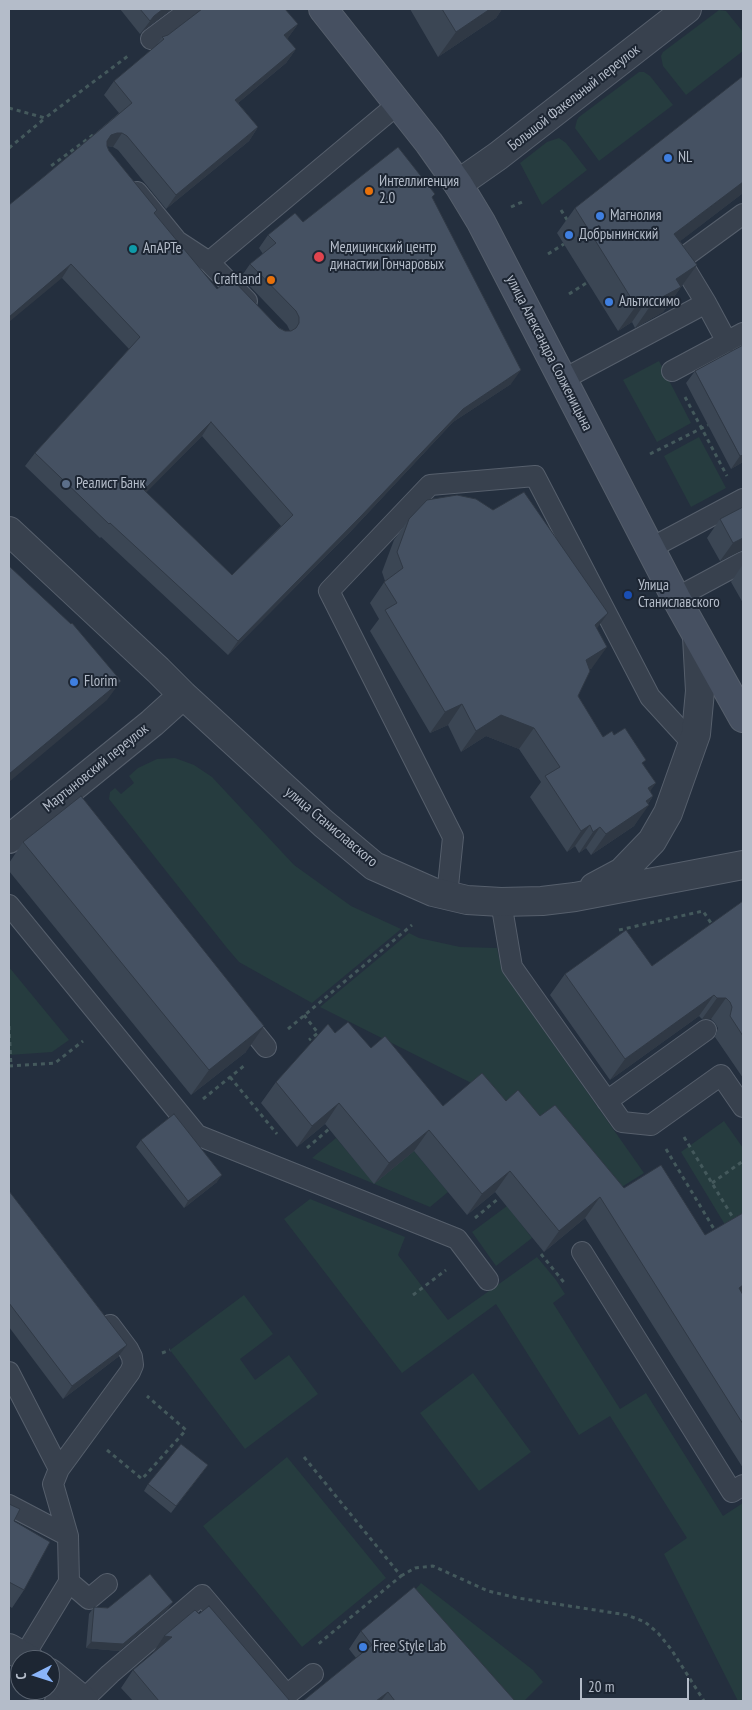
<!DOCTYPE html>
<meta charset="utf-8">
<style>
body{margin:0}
#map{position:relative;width:752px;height:1710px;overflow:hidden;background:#242f3e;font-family:"PT Sans Narrow",sans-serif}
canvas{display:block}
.frame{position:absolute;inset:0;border:10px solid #b4bcc9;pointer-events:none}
.north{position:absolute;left:10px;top:1650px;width:50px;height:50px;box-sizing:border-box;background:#1d2633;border:1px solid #59626f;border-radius:50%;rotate:265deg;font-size:14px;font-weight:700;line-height:20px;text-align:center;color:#b4bcc9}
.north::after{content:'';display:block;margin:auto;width:18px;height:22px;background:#8ab4f8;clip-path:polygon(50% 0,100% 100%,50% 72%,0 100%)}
.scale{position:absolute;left:580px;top:1678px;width:109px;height:22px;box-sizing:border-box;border:2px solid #b4bcc9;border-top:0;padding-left:6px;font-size:15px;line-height:18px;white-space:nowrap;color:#b4bcc9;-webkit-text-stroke:4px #1d2633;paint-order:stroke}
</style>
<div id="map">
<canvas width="752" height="1710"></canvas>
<div class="frame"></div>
<div class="north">С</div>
<div class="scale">20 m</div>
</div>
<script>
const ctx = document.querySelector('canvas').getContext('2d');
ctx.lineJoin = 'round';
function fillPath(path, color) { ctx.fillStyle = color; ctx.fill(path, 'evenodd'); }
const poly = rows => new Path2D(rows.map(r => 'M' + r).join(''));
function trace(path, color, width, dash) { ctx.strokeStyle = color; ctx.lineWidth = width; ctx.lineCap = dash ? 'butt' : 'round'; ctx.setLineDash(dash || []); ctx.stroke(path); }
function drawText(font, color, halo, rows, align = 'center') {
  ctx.font = font + ' "PT Sans Narrow",sans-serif'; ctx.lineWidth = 4; ctx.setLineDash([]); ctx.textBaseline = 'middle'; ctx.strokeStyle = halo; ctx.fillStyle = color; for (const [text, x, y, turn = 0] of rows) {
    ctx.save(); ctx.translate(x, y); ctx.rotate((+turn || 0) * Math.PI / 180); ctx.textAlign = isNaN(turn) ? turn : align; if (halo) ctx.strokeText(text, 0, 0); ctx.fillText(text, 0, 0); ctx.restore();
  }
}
const green = poly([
 [719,10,726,11,743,32,743,51,686,95,663,66,661,56,663,52],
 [639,72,644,72,650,76,673,105,599,161,575,128,577,120,579,117],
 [559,138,566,143,587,170,542,205,520,163,547,142],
 [659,361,691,423,657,442,623,380],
 [699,437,726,488,691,507,664,456],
 [175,758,194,765,212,777,294,865,351,906,401,929,312,1003,239,962,227,948,109,799,110,792,115,788,121,794,134,783,129,776,138,768,157,759],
 [409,933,419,938,460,947,497,948,502,971,644,1173,609,1195,557,1126,320,1007],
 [9,967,69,1040,52,1052,9,1055],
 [724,1121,743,1148,743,1225,730,1233,681,1152],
 [336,1138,374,1183,408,1144,448,1192,430,1207,312,1158],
 [310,1199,405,1237,398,1255,448,1320,537,1257,556,1280,565,1294,553,1303,620,1409,646,1393,723,1516,743,1503,743,1701,738,1701,664,1554,687,1538,610,1416,579,1435,496,1304,402,1373,284,1219],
 [507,1206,532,1238,496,1266,472,1232],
 [244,1295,273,1334,240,1359,255,1380,289,1355,318,1394,245,1449,170,1350],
 [473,1373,531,1452,479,1491,420,1413],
 [287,1457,386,1578,302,1647,203,1526],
 [421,1583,533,1670,543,1682,524,1701,488,1701,402,1605]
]);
const path = poly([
 [9,108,45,118,128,56],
 [9,148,44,119],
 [56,172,51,166,93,135,94,137],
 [511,207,522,202],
 [561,210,569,223],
 [548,254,564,244],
 [569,294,588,282],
 [685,397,727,476],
 [650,454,708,425],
 [619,930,703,911,713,926],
 [304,1015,318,1033,309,1040],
 [9,1026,11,1066],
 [288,1029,412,925],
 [9,1066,55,1063,83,1041],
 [230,1077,277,1134],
 [203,1099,245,1065],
 [684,1137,735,1221],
 [307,1148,329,1129],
 [666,1149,717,1234],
 [712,1183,743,1161],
 [475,1218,499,1198],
 [541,1254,566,1285],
 [413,1295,446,1270],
 [162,1353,170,1350],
 [107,1450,142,1479,186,1430,147,1396],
 [304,1457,401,1576,317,1645],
 [401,1576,415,1568,433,1566,488,1591,518,1598,627,1615,645,1622,658,1633,671,1649,704,1701]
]);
const service = poly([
 [151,39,191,9],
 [137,192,177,241,209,262,247,301],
 [209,262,398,104],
 [706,303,727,342],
 [672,371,743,333],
 [562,380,706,303,680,260,743,214],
 [651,548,743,499],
 [676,598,743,562],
 [447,896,453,837,329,591,430,485,535,476,650,697,693,744],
 [501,902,512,967,622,1122,651,1125,721,1075,743,1107],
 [9,905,197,1135,457,1239,488,1280],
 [240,1015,266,1047],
 [607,1101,706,1030],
 [582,1252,732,1492,743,1485],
 [9,1372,59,1469,130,1372,133,1365,132,1357,128,1349,110,1325],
 [9,1505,68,1536],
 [69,1582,89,1599,107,1584],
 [24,1656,69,1582,68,1536,53,1484,59,1469],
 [83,1700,110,1674,202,1595,286,1694],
 [55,1701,70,1689],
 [279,1701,313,1674]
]);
const minor = poly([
 [458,184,498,156,687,9],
 [9,531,158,670,183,695,324,824,374,866,433,892,467,900,501,902,542,901,575,897,743,865],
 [9,839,152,723,183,695],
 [594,887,622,872,652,841,668,813,696,734,700,691,697,637],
 [9,1648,30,1660],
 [50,1673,84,1701]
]);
const secondary = poly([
 [323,9,429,143,458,184,481,222,676,598,743,718]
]);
const wall = poly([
 [120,9,172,9,144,30,140,34],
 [410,9,502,9,496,18,438,57],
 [298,24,287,39,296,49,286,63,238,103,258,127,249,141,166,209,118,150,113,147,107,146,109,151,155,214,217,289,285,331,290,331,287,325,241,277,250,264,263,254,259,248,268,235,303,222,432,198,511,384,453,422,352,530,228,655,101,537,100,538,25,466,35,453,129,349,62,278,46,175,119,113,104,95,114,81,156,46,162,37,168,35],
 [202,436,281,526,232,575,146,492],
 [743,76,743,193,680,241,697,265,663,312,635,328,632,322,618,331,557,233,575,208],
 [695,371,743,462,731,469,686,383],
 [743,507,743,550,720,561,707,538,720,519],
 [409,519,597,629,592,668,589,670,578,696,603,737,614,735,644,765,650,791,653,796,634,826,591,855,586,848,579,853,575,846,567,852,530,797,541,782,519,749,486,736,461,752,448,725,430,733,370,631,379,619,370,603,385,581,382,572,394,540],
 [743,564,743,603,731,582],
 [23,842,246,1052,191,1095,9,871,9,863],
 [743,901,743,1078,715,1037,718,1028,715,1023,711,1019,702,1019,699,1016,610,1080,550,995,565,974,652,966],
 [335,1033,371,1048,443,1106,506,1101,540,1116,624,1188,705,1235,743,1213,743,1468,585,1218,544,1252,495,1192,467,1215,414,1151,374,1184,325,1124,297,1147,261,1103,276,1082],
 [141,1140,217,1182,184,1208,136,1147],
 [9,1191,127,1345,118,1357,63,1399,9,1327],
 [208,1465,171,1513,144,1491,148,1484],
 [9,1504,14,1521,24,1590,12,1608,9,1606],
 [94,1607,108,1608,168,1609,119,1651,86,1648,89,1614],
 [199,1614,290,1701,133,1701,121,1688,133,1670,153,1654,152,1654,164,1636],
 [361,1631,515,1701,303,1701,356,1658,349,1649]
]);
const shadedWall = poly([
 [163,9,172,9,144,30,140,34,154,16],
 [490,9,502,9,496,18,438,57,456,32],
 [298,24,288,38,275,49,284,35],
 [296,49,286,63,226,113,235,100],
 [258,127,249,141,166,209,176,195],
 [117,133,122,133,113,147,108,146,101,149,111,135],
 [743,182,743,193,657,259,674,234],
 [71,264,62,278,9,322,9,317],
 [697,265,663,312,635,328,653,302,676,279],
 [649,297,632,322,618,331,636,306],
 [521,370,511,384,453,422,352,530,228,655,238,641,463,409],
 [211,422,202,436,135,504,144,490],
 [743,455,743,462,731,469,740,456],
 [743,538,743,550,720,561,733,543],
 [608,613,593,634,595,625],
 [607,647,592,668,571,681,586,660],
 [121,681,107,700,9,782,9,774],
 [462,704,448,725,430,733,445,712],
 [501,715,534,728,519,749,486,736,461,752,476,731],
 [656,783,641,804,648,788],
 [653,796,645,808,649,805,634,826,591,855,606,834,646,801],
 [590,825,575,846,567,852,581,831],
 [600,827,586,848,579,853,593,832],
 [714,995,699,1016,610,1080,625,1059],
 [717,998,726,998,711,1019,702,1019],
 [264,1026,246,1052,191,1095,209,1070],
 [339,1103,325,1124,297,1147,312,1126],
 [429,1130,414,1151,374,1184,389,1163],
 [510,1171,495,1192,467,1215,482,1194],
 [222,1175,217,1182,184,1208,188,1201],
 [600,1197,585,1218,544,1252,559,1231],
 [743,1285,743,1297,739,1288],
 [127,1345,118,1357,63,1399,72,1386],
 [173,1602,168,1609,119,1651,86,1648,91,1642],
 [164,1636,172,1637,160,1654,152,1654],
 [388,1692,381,1701,376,1701]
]);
const building = poly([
 [140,9,163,9,154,16,150,21,140,9],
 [202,9,285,9,298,24,284,35,296,49,235,100,258,127,176,195,127,136,122,133,117,133,111,135,107,141,107,146,109,151,157,210,154,213,217,289,231,278,279,328,285,331,291,331,296,328,299,323,299,317,296,311,250,264,276,243,268,235,295,213,303,222,398,147,435,194,432,197,521,370,463,409,361,516,238,641,110,523,109,524,35,453,140,337,71,264,9,317,9,205,46,175,132,103,114,81,164,39,162,37,168,35,202,9],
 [211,422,293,515,232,575,144,490,211,422],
 [442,9,490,9,456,32,442,9],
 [743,76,743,182,674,234,697,265,676,279,681,287,653,302,649,297,636,306,575,208,743,76],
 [743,345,743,455,740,456,695,371,743,345],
 [524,492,608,613,595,625,607,647,586,660,590,671,578,696,603,737,612,731,614,735,625,728,646,760,642,763,656,783,648,788,653,796,646,801,649,805,606,834,600,827,593,832,590,825,581,831,545,776,560,767,534,728,501,715,476,731,462,704,445,712,385,610,397,603,384,582,403,568,397,552,409,519,427,500,457,495,476,499,493,510,524,492],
 [743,507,743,538,733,543,720,519,743,507],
 [9,566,71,624,72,623,121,681,9,774,9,566],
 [81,796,264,1026,209,1070,23,842,81,796],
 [743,901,743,1036,730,1016,732,1007,730,1002,726,998,717,998,714,995,625,1059,565,974,626,930,652,966,743,901],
 [348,1022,371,1048,385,1036,443,1106,482,1073,506,1101,518,1090,540,1116,555,1105,624,1188,661,1165,705,1235,743,1213,743,1285,739,1288,743,1295,743,1424,600,1197,559,1231,510,1171,482,1194,429,1130,389,1163,339,1103,312,1126,276,1082,328,1024,335,1033,348,1022],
 [174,1114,222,1175,188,1201,141,1140,174,1114],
 [9,1191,127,1345,72,1386,9,1303,9,1191],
 [181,1444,208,1465,176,1506,148,1484,181,1444],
 [9,1504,20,1509,14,1521,50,1542,24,1590,9,1582,9,1504],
 [150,1574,173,1602,123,1644,91,1642,94,1607,108,1608,150,1574],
 [414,1587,515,1701,395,1701,388,1692,376,1701,303,1701,372,1645,361,1631,414,1587],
 [209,1606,290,1701,159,1701,133,1670,172,1637,164,1636,195,1610,199,1614,209,1606]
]);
const markers = [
 [668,158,5,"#3f7fe0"],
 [369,191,5,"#e8710a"],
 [600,216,5,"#3f7fe0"],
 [569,235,5,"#3f7fe0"],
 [133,249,5,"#0f9aa8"],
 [319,257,6,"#e0444e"],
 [271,280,5,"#e8710a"],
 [609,302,5,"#3f7fe0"],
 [66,484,5,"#5c6f8a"],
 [628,595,5,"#1a4fb4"],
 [74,682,5,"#3f7fe0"],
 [363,1647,5,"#3f7fe0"]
];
const streetNames = [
 ["Большой Факельный переулок",574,98,-38],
 ["улица Александра Солженицына",549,353,63],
 ["Мартыновский переулок",96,768,-39],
 ["улица Станиславского",331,827,40]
];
const poiNames = [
 ["NL",678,158],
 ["Интеллигенция",379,182],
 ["2.0",379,199],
 ["Магнолия",610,216],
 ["Добрынинский",579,235],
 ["Медицинский центр",330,248],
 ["династии Гончаровых",330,265],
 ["АпАРТе",143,249],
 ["Craftland",261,280,"right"],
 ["Альтиссимо",619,302],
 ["Реалист Банк",76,484],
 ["Улица",638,586],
 ["Станиславского",638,603],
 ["Florim",84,682],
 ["Free Style Lab",373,1647]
];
fillPath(green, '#263c3f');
trace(service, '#565f6c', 22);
trace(minor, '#565f6c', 30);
trace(secondary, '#565f6c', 30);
trace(path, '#44595c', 3, [4, 4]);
trace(service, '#38414e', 20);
trace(minor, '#38414e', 28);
trace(secondary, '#465061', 28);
fillPath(wall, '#3b4654');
fillPath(shadedWall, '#303945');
fillPath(building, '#455162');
trace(building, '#303945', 1);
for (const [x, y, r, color] of markers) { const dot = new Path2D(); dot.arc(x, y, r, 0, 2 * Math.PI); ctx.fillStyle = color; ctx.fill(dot); trace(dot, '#1d2633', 2); }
drawText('15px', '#b4bcc9', '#1d2633', streetNames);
drawText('15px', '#b4bcc9', '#1d2633', poiNames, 'left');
</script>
